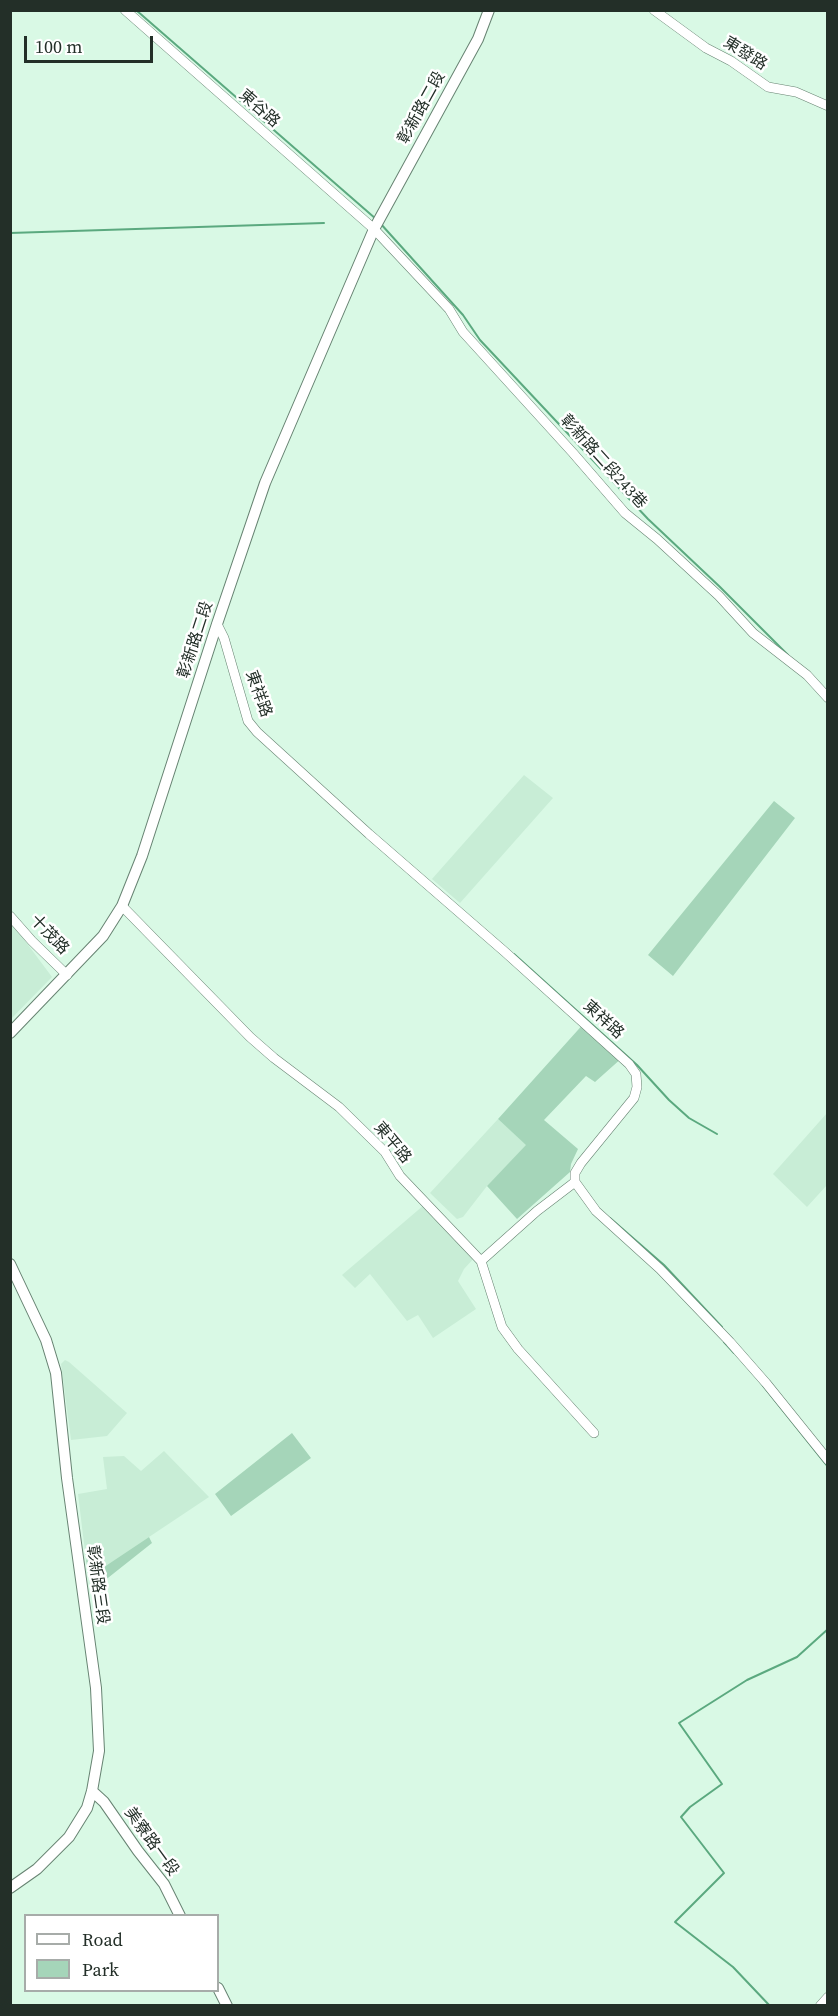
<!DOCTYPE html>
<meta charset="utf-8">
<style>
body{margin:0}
#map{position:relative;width:838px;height:2016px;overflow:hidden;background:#d9f9e5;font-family:"Source Serif 4",serif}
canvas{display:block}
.frame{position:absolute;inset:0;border:12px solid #232f28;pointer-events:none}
.legend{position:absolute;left:24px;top:1914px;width:195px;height:78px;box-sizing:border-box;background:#fff;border:2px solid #a7aca9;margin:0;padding:8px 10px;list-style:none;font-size:18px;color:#232f28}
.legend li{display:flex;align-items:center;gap:12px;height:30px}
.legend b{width:30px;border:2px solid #a7aca9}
.scale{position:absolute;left:24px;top:36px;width:129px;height:27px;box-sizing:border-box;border:3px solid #232f28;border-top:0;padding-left:8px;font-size:18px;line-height:21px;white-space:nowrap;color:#232f28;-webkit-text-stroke:4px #fff;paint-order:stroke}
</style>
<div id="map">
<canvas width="838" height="2016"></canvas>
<div class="frame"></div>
<ul class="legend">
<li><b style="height:8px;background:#fff"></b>Road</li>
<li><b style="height:16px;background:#a5d5b9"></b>Park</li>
</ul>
<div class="scale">100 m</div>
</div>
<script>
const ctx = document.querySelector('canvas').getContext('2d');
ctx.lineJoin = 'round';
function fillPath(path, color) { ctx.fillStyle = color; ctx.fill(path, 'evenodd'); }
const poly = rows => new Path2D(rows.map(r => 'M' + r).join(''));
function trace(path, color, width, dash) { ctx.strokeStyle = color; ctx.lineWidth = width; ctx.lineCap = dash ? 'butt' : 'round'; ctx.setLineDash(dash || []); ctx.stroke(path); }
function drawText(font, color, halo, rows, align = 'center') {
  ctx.font = font + ' "Source Serif 4","Noto Sans TC",serif'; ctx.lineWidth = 5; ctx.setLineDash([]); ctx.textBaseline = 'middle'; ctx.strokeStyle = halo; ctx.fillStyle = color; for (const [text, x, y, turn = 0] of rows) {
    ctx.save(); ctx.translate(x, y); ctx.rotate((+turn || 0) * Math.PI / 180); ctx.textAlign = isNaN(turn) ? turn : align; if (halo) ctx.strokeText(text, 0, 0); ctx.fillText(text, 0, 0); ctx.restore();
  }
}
const built = poly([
 [524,775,553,798,460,903,432,879],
 [11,922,52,977,11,1019],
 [827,1113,827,1185,807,1207,773,1174],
 [498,1119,527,1145,487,1186,463,1217,457,1219,430,1193],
 [424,1205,476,1256,464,1269,458,1281,476,1309,433,1338,418,1315,407,1321,370,1274,355,1288,342,1275],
 [65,1360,69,1362,127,1413,107,1436,71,1440,61,1364],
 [164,1451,209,1497,98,1571,91,1562,86,1560,78,1494,107,1489,103,1457,124,1456,141,1471]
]);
const green = poly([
 [774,801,795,818,673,976,648,955],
 [586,1021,623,1057,595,1082,586,1076,544,1120,578,1149,571,1164,570,1172,517,1219,487,1186,526,1145,498,1119],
 [292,1433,311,1458,231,1516,215,1494],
 [149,1537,152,1543,99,1585,90,1581,86,1560,91,1562,98,1571]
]);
const stream = poly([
 [136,10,376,219],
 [380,223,463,315,480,340,648,519,719,586,788,655],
 [10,233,324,223],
 [514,954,637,1065,669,1100,689,1118,717,1134],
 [610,1218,664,1265,722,1327],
 [724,1342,734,1353],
 [760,1382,828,1467],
 [770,2006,733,1967,675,1922,724,1873,681,1817,690,1807,722,1784,679,1723,747,1680,797,1657,828,1629]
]);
const minor = poly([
 [125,10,374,229,449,309,463,332,573,453,625,513,657,539,719,596,753,633,807,675,828,698],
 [654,10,706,48,731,61,768,87,796,92,828,106],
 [217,624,224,638,248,721,257,732,369,834,505,952,629,1064,636,1074,637,1087,634,1098,581,1163,575,1173,575,1182,596,1211,660,1269,730,1342,766,1383,828,1460],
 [122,906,250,1037,274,1058,339,1107,385,1152,400,1176,481,1261,502,1327,518,1349,594,1433],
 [10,916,32,941,67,975],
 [481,1261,537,1211,575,1182],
 [820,2006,828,1997]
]);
const tertiary = poly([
 [10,1033,103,936,122,906,142,856,217,624,265,483,374,229,478,39,489,10],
 [10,1264,46,1340,56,1373,67,1478,96,1688,99,1751,92,1791,87,1808,69,1837,37,1869,10,1888],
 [92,1791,104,1802,138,1851,164,1884,180,1916],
 [218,1988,227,2006]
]);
const streetNames = [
 ["東發路",745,54,32],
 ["彰新路二段",422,108,-61],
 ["東谷路",259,109,41],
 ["彰新路二段243巷",603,462,48],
 ["彰新路二段",196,640,-72],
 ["東祥路",258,694,70],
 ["十茂路",49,935,46],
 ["東祥路",603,1020,42],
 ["東平路",392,1143,50],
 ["彰新路三段",97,1585,82],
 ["美寮路一段",151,1842,54]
];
fillPath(built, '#c8edd6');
fillPath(green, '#a5d5b9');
trace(stream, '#5ba97f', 2);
trace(minor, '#678372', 10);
trace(tertiary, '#678372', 12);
trace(minor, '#fff', 9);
trace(tertiary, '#fff', 10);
drawText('16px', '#232f28', '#fff', streetNames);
</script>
